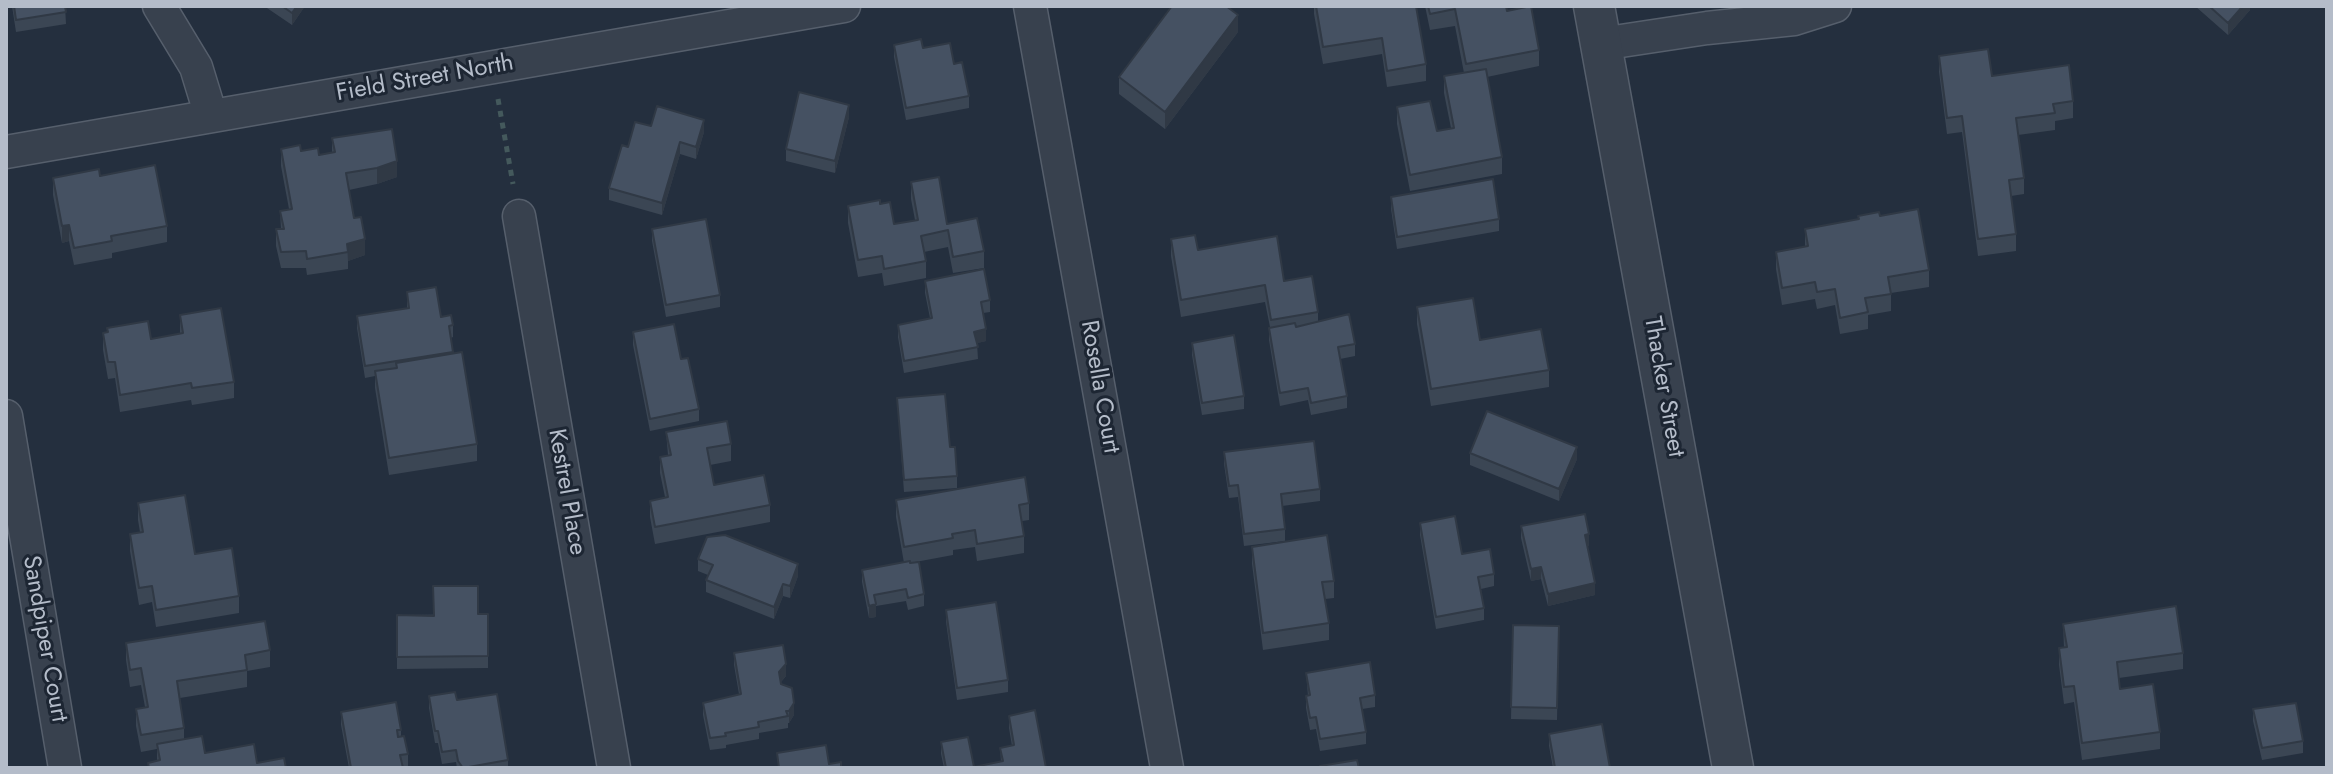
<!DOCTYPE html>
<style>
body{margin:0}
#map{position:relative;width:2333px;height:774px;overflow:hidden;background:#242f3e;font-family:Jost,sans-serif}
canvas{display:block}
.frame{position:absolute;inset:0;border:8px solid #b4bcc9;pointer-events:none}
</style>
<div id="map">
<canvas width="2333" height="774"></canvas>
<div class="frame"></div>
</div>
<script>
const ctx = document.querySelector('canvas').getContext('2d');
ctx.lineJoin = 'round';
const poly = rows => new Path2D(rows.map(r => 'M' + r).join(''));
function trace(path, color, width, dash) { ctx.strokeStyle = color; ctx.lineWidth = width; ctx.lineCap = dash ? 'butt' : 'round'; ctx.setLineDash(dash || []); ctx.stroke(path); }
function fillPath(path, color) { ctx.fillStyle = color; ctx.fill(path, 'evenodd'); }
function drawText(font, color, halo, rows, align = 'center') {
  ctx.font = font + ' Jost,sans-serif'; ctx.lineWidth = 6; ctx.setLineDash([]); ctx.textBaseline = 'middle'; ctx.strokeStyle = halo; ctx.fillStyle = color; for (const [text, x, y, turn = 0] of rows) {
    ctx.save(); ctx.translate(x, y); ctx.rotate((+turn || 0) * Math.PI / 180); ctx.textAlign = isNaN(turn) ? turn : align; if (halo) ctx.strokeText(text, 0, 0); ctx.fillText(text, 0, 0); ctx.restore();
  }
}
const path = poly([
 [498,99,513,184]
]);
const minor = poly([
 [159,6,196,67,211,116],
 [1030,6,1167,768],
 [1601,44,1707,28,1794,19,1835,6],
 [6,152,844,6],
 [519,216,614,768],
 [6,416,65,768]
]);
const tertiary = poly([
 [1594,6,1733,768]
]);
const wall = poly([
 [12,6,65,6,66,24,16,32],
 [264,6,305,6,292,25],
 [1314,6,1416,6,1426,64,1426,81,1387,87,1382,54,1323,64,1314,14],
 [1425,6,1506,6,1507,11,1539,50,1539,66,1487,77,1502,157,1502,174,1410,191,1397,124,1397,107,1437,131,1451,128,1444,93,1444,76,1464,73,1455,26,1430,30],
 [2195,6,2250,6,2250,10,2228,35],
 [1238,32,1165,129,1119,94,1119,77],
 [894,45,954,64,969,96,969,108,906,120,894,57],
 [1939,56,1992,76,2073,101,2073,118,2055,121,2055,130,2018,135,2024,178,2024,194,2011,196,2016,234,2016,251,1978,256,1962,132,1947,134,1939,72],
 [849,117,835,173,786,161,786,149],
 [651,126,704,132,696,159,680,154,662,215,609,200,609,188,628,147],
 [332,138,397,177,377,184,349,190,354,218,365,255,348,261,348,269,307,275,306,268,281,268,276,246,276,229,281,229,280,211,289,209,281,166,281,149,319,155,332,152],
 [100,176,167,226,167,242,112,253,112,258,74,265,69,241,62,243,53,195,53,178],
 [911,182,947,224,984,251,984,268,953,273,948,247,924,252,926,261,926,278,884,286,882,273,858,277,848,223,848,206,880,204,894,224,915,220,911,199],
 [1391,197,1499,219,1499,231,1397,249,1391,209],
 [1880,216,1929,270,1929,287,1891,293,1891,311,1868,315,1868,329,1840,334,1835,305,1817,309,1815,299,1782,305,1776,269,1776,252,1805,247,1805,229],
 [652,229,720,295,720,307,666,317,652,241],
 [1171,239,1284,281,1318,312,1318,322,1355,344,1355,356,1340,359,1347,396,1347,408,1311,415,1308,400,1280,406,1269,340,1269,328,1270,327,1265,302,1181,317,1171,256],
 [925,281,990,300,990,312,983,313,986,341,977,343,978,359,904,373,898,337,898,325,930,318,925,293],
 [407,292,453,325,453,337,451,338,453,354,477,444,477,461,389,475,375,388,375,376,365,378,357,328,357,316,407,308],
 [1417,307,1480,340,1549,370,1549,387,1431,406,1417,324],
 [180,315,234,382,234,398,192,405,191,400,120,412,115,378,108,379,103,350,103,333,107,332,107,328,151,339,180,334],
 [633,332,681,359,699,409,699,421,650,431,633,345],
 [1192,343,1244,396,1244,409,1202,415,1192,355],
 [897,398,950,447,957,476,957,488,904,492],
 [666,432,731,444,731,461,710,465,714,485,770,505,770,522,655,544,650,517,650,501,665,497,660,473,660,457,668,455],
 [1224,452,1320,489,1320,501,1282,506,1285,529,1285,541,1244,546,1238,497,1229,498,1224,464],
 [1470,453,1577,459,1559,501,1470,465],
 [896,500,1029,503,1029,520,1022,521,1024,536,1024,553,977,561,975,547,953,550,953,555,910,563,924,594,924,606,908,610,906,601,876,606,876,617,869,618,862,582,862,570,904,563,896,517],
 [138,503,239,596,239,613,156,627,152,602,139,605,130,551,130,534,140,532,138,520],
 [1420,523,1462,554,1494,574,1494,586,1481,589,1484,608,1484,620,1436,629,1420,535],
 [1521,526,1589,546,1587,546,1595,595,1548,606,1541,579,1531,581,1521,538],
 [1252,547,1334,581,1334,598,1325,599,1329,623,1329,640,1263,650,1252,564],
 [698,559,798,576,790,598,783,596,774,619,706,592,706,580,708,575,698,571],
 [946,610,1008,680,1008,692,957,700,946,622],
 [488,614,488,668,397,669,397,615],
 [2063,624,2183,653,2183,669,2119,678,2120,689,2160,732,2160,749,2082,760,2074,702,2064,704,2059,665,2059,648,2064,648],
 [1513,625,1559,626,1557,720,1511,719],
 [126,643,270,650,270,667,247,671,247,687,180,698,184,728,184,739,205,753,286,768,148,768,148,763,157,761,157,749,141,752,136,726,136,709,145,707,141,685,130,687,126,660],
 [734,653,786,676,781,682,794,715,789,723,788,723,788,728,759,733,759,739,726,745,726,748,710,750,703,715,703,703,739,694,734,665],
 [1306,673,1375,695,1375,707,1362,709,1366,732,1366,744,1320,751,1316,729,1310,730,1306,708,1306,696,1308,696],
 [429,696,457,700,508,760,508,768,457,768,456,762,442,764,438,743,435,743,429,708],
 [2253,709,2303,741,2303,753,2262,760,2253,721],
 [341,712,401,730,401,736,408,754,408,766,403,767,403,768,349,768,341,725],
 [1009,716,1046,768,944,768,941,754,941,742,974,767,1001,762,1000,748,1012,746,1009,728],
 [1549,734,1610,768,1553,768,1549,746]
]);
const shadedWall = poly([
 [297,6,305,6,292,25,292,13],
 [2243,6,2250,6,2250,10,2228,35,2228,23],
 [1238,15,1238,32,1165,129,1165,112],
 [849,105,849,117,835,173,835,161],
 [704,120,704,132,696,159,696,147],
 [680,142,680,154,662,215,662,203],
 [397,161,397,177,377,184,377,168],
 [69,225,69,241,62,243,62,226],
 [365,239,365,255,348,261,347,244],
 [986,329,986,341,974,344,974,332],
 [1577,447,1577,459,1559,501,1559,489],
 [1589,534,1589,546,1585,547,1585,535],
 [798,564,798,576,790,598,790,586],
 [1541,567,1541,579,1531,581,1531,569],
 [1595,583,1595,595,1548,606,1548,594],
 [783,584,783,596,774,619,774,607],
 [876,604,876,617,869,618,869,606],
 [786,664,786,676,779,684,779,672],
 [794,703,794,715,789,723,789,711]
]);
const building = poly([
 [14,6,65,6,66,12,16,20,14,6],
 [282,6,297,6,292,13,282,6],
 [1172,6,1226,6,1238,15,1165,112,1119,77,1172,6],
 [1316,6,1416,6,1426,64,1387,71,1382,38,1323,47,1316,6],
 [1428,6,1506,6,1507,11,1531,6,1539,50,1466,64,1455,9,1430,14,1428,6],
 [2209,6,2243,6,2228,23,2209,6],
 [921,39,923,48,950,43,954,64,962,62,969,96,906,108,894,45,921,39],
 [1988,49,1992,76,2069,65,2073,101,2053,104,2055,113,2016,118,2024,178,2009,180,2016,234,1978,239,1962,116,1947,118,1939,56,1988,49],
 [1486,69,1502,157,1410,175,1397,107,1430,101,1437,131,1454,128,1444,76,1486,69],
 [799,92,849,105,835,161,786,149,799,92],
 [657,106,704,120,696,147,680,142,662,203,609,188,622,145,628,147,635,122,651,126,657,106],
 [392,129,397,161,377,168,346,173,354,218,361,217,365,239,347,244,348,252,307,259,306,251,281,252,276,229,284,229,280,211,292,209,281,149,300,145,301,151,318,148,319,155,335,152,332,138,392,129],
 [155,165,167,226,111,236,112,241,74,248,69,225,62,226,53,178,99,169,100,176,155,165],
 [939,177,947,224,977,218,984,251,953,257,948,230,921,236,926,261,884,269,882,256,858,260,848,206,880,200,880,204,890,202,894,224,918,220,911,182,939,177],
 [1493,179,1499,219,1397,237,1391,197,1493,179],
 [1918,209,1929,270,1888,277,1891,294,1865,298,1868,312,1840,318,1835,289,1817,292,1815,282,1782,288,1776,252,1808,246,1805,229,1859,219,1858,216,1879,212,1880,216,1918,209],
 [706,219,720,295,666,305,652,229,706,219],
 [1195,235,1198,250,1277,236,1284,281,1312,276,1318,312,1271,320,1265,285,1181,300,1171,239,1195,235],
 [984,269,990,300,981,302,986,329,974,332,978,347,904,361,898,325,932,318,925,281,984,269],
 [436,287,441,317,451,315,453,325,449,326,453,352,365,366,357,316,409,308,407,292,436,287],
 [1473,298,1480,340,1541,329,1549,370,1431,389,1417,307,1473,298],
 [221,308,234,382,192,388,191,383,120,395,115,362,108,362,103,333,108,332,107,328,148,321,151,339,183,333,180,315,221,308],
 [1349,314,1355,344,1338,347,1347,396,1311,403,1308,388,1280,393,1269,328,1295,323,1296,327,1349,314],
 [674,324,681,359,688,358,699,409,650,419,633,332,674,324],
 [1234,335,1244,396,1202,403,1192,343,1234,335],
 [462,352,477,444,389,458,375,371,397,368,396,363,462,352],
 [945,394,950,447,955,447,957,476,904,480,897,398,945,394],
 [1487,411,1577,447,1559,489,1470,453,1487,411],
 [727,421,731,444,707,448,714,485,764,475,770,505,655,527,650,501,668,497,660,457,671,455,666,432,727,421],
 [1314,441,1320,489,1281,494,1285,529,1244,534,1238,485,1229,486,1224,452,1314,441],
 [1025,477,1029,503,1019,505,1024,536,977,544,975,530,952,534,953,538,904,547,896,500,1025,477],
 [185,495,195,554,232,548,239,596,156,610,152,586,139,588,130,534,143,532,138,503,185,495],
 [1585,514,1589,534,1585,535,1595,583,1548,594,1541,567,1531,569,1521,526,1585,514],
 [1455,516,1462,554,1490,549,1494,574,1478,577,1484,608,1436,617,1420,523,1455,516],
 [725,535,798,564,790,586,783,584,774,607,706,580,713,565,698,559,707,537,725,535],
 [1327,535,1334,581,1322,582,1329,623,1263,633,1252,547,1327,535],
 [910,561,910,563,919,562,924,594,908,598,906,589,874,595,876,604,869,606,862,570,910,561],
 [433,586,478,586,478,614,488,614,488,656,397,657,397,615,434,616,433,586],
 [996,602,1008,680,957,688,946,610,996,602],
 [2176,606,2183,653,2117,662,2120,689,2153,684,2160,732,2082,743,2074,686,2064,687,2059,648,2067,647,2063,624,2176,606],
 [265,621,270,650,245,655,247,670,177,681,184,728,141,735,136,709,148,707,141,668,130,670,126,643,265,621],
 [1513,625,1559,626,1557,708,1511,707,1513,625],
 [783,645,786,664,779,672,781,684,792,688,794,703,789,711,786,711,788,716,758,722,759,727,725,733,726,736,710,738,703,703,741,694,734,653,783,645],
 [1370,662,1375,695,1360,698,1366,732,1320,739,1316,717,1310,718,1306,696,1310,695,1306,673,1370,662],
 [455,692,457,700,497,694,508,760,463,768,458,761,456,750,442,752,438,731,435,731,429,696,455,692],
 [396,702,401,730,397,730,398,737,404,736,408,754,400,755,403,768,351,768,341,712,396,702],
 [2296,703,2303,741,2262,748,2253,709,2296,703],
 [1035,710,1046,768,946,768,941,742,968,737,974,767,1003,761,1000,748,1014,745,1009,716,1035,710],
 [1602,724,1610,768,1555,768,1549,734,1602,724],
 [202,736,205,753,254,744,257,763,284,758,286,768,149,768,148,763,160,760,157,744,202,736],
 [826,745,829,764,841,762,841,768,779,768,777,753,826,745],
 [1357,760,1359,768,1320,768,1320,766,1357,760]
]);
const streetNames = [
 ["Field Street North",425,79,-10],
 ["Rosella Court",1099,387,80],
 ["Thacker Street",1663,387,80],
 ["Kestrel Place",566,492,80],
 ["Sandpiper Court",44,639,80]
];
trace(minor, '#565f6c', 35);
trace(tertiary, '#565f6c', 43);
trace(path, '#44595c', 5, [6, 6]);
trace(minor, '#38414e', 32);
trace(tertiary, '#38414e', 40);
fillPath(wall, '#3b4654');
fillPath(shadedWall, '#303945');
fillPath(building, '#455162');
trace(building, '#303945', 2);
drawText('24px', '#b4bcc9', '#1d2633', streetNames);
</script>
